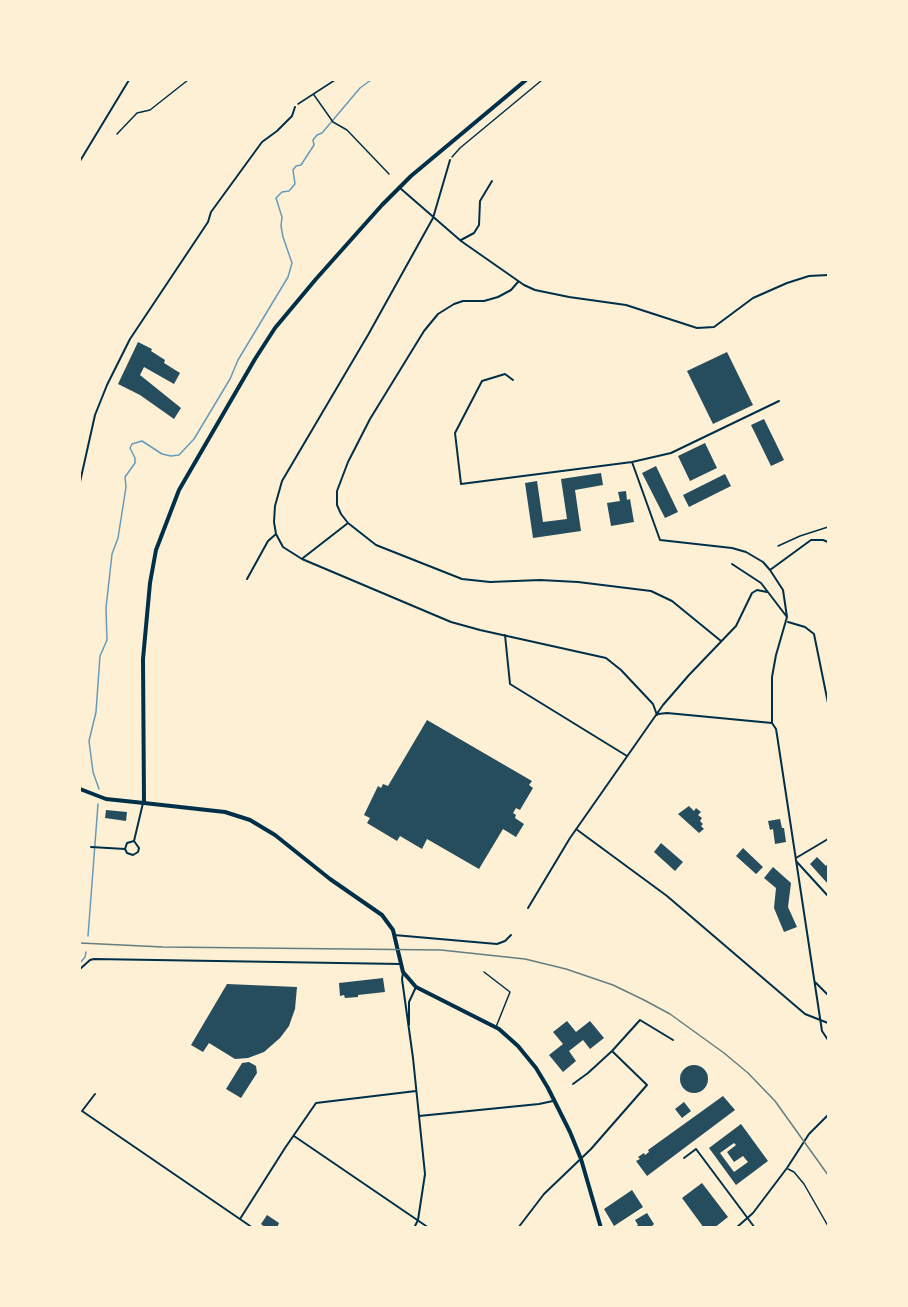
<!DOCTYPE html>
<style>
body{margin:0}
#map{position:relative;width:908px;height:1307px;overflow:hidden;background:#fdf0d5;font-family:Raleway,sans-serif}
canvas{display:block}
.frame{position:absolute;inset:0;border:81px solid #fdf0d5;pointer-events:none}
</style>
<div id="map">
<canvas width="908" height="1307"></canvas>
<div class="frame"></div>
</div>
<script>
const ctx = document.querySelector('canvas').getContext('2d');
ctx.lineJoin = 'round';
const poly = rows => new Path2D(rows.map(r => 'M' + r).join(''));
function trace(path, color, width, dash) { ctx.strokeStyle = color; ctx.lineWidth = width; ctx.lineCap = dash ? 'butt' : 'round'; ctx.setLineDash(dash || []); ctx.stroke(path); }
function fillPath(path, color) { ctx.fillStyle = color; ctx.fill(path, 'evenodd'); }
const stream = poly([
 [99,789,93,772,89,741,96,712,100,656,107,640,106,608,112,554,118,538,126,487,125,477,135,463,135,458,130,448,132,444,142,441,162,454,171,456,179,455,194,439,230,379,238,360,288,277,292,263,283,237,281,226,282,217,276,198,282,192,289,191,295,184,293,170,296,166,301,165,314,145,313,140,317,135,322,133,360,88,371,80],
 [88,936,98,804],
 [80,963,85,957,86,952]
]);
const building = poly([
 [138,342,152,349,151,351,165,360,164,363,180,373,174,384,144,367,140,375,181,408,174,419,140,395,118,384],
 [727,352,753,405,713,424,687,371],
 [764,419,784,460,771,466,751,425],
 [705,443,717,468,690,481,678,456],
 [656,466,678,512,665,518,642,473],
 [601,473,603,485,575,490,581,531,533,538,525,483,537,481,543,522,567,519,561,479],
 [725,474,731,486,689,507,683,495],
 [626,491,627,500,630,499,634,522,611,526,607,503,620,501,618,492],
 [427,720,532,781,529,785,533,788,520,810,516,808,513,813,516,815,515,818,524,824,516,837,503,829,479,869,427,839,422,849,400,836,397,841,367,823,370,818,364,815,378,786,381,788,383,784,388,786],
 [689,806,694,811,696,808,701,812,698,815,702,818,700,821,703,824,701,826,704,829,699,833,678,814],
 [106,810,127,812,126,821,105,818],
 [780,819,782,828,784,828,786,842,775,844,773,829,770,830,768,821],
 [661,843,683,862,675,871,654,852],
 [743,848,763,867,756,874,736,856],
 [817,857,826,866,828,863,828,884,810,864],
 [773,867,791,883,788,907,797,927,784,932,774,908,776,888,764,878],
 [383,978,385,992,358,995,358,997,345,998,344,995,340,996,339,983],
 [227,984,297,987,295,1009,289,1026,280,1038,264,1052,248,1058,235,1059,209,1043,203,1052,191,1045],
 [567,1021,576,1032,590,1021,604,1038,590,1049,583,1040,569,1051,576,1061,563,1072,549,1055,563,1044,553,1032],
 [249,1062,256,1066,257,1073,241,1098,226,1089,242,1063],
 '680 1079a14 14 0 1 1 28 0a14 14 0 1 1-28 0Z',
 [723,1096,735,1110,647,1176,636,1161,640,1159,638,1157,644,1153,645,1155,649,1152,648,1150],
 [684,1102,691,1111,682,1118,675,1109],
 [741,1124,768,1161,736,1185,709,1148],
 [734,1143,736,1145,727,1152,734,1162,743,1156,748,1162,734,1172,720,1153],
 [702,1183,728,1217,714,1228,704,1228,682,1198],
 [632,1190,643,1207,614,1226,604,1209],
 [647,1213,654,1224,650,1228,634,1228,638,1225,635,1220],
 [267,1215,279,1223,277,1228,266,1228,261,1224]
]);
const path = poly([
 [314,95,333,122,347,130,389,174],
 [298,104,335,80],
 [452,157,460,148,542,80],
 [778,546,800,536,828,527]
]);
const service = poly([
 [117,134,137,113,150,110,188,80],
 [484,972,510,992,496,1027],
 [788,1169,794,1172,804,1184,828,1226]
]);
const minor = poly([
 [450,160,433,218,368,335,282,481,275,506,274,522,276,534,283,547,302,559,451,622,480,630,606,658,621,670,653,704,657,715],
 [80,161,129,80],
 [400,188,461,241,524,285,535,290,569,297,626,305,697,328,714,327,753,298,787,283,809,276,828,275],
 [461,240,474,233,479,225,480,201,492,181],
 [518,282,511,290,498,297,484,301,463,301,454,304,438,314,424,331,370,419,348,462,337,491,337,505,341,514,348,523,376,545,462,579,490,582,540,580,578,582,651,591,672,601,721,641],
 [513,380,505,374,482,381,455,433,461,484,632,462,671,453,779,401],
 [632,462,660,540,732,548,746,552,763,562,770,570,783,590,787,617,776,655,772,677,772,723,776,729,777,735,822,1031,828,1040],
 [80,482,95,415,107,385,130,339,208,222,211,212,262,142,277,131,292,116,295,107],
 [303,558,348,523],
 [732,564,761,583,787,617],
 [770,570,811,540,823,540,828,542],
 [247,579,268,541,276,534],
 [788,622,805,627,814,634,828,703],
 [505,635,510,684,627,756],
 [658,714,667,713,772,723],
 [576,829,667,896,805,1014,828,1023],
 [134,841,143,803],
 [91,847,125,849,127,853,133,855,138,852,139,848,134,841],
 [125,849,127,843,134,841],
 [796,858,828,839],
 [796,861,828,896],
 [528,908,570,838,663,705,689,675,736,626,752,593,757,590,767,592],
 [394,935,497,944,505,941,511,935],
 [80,969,90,960,94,959,400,964],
 [403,973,402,979,413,1058,425,1174,418,1220,414,1228],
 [815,982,828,995],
 [409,1025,409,1002,416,987],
 [573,1084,588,1073,612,1051,640,1020,673,1040],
 [95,1094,82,1111,253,1228],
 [419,1116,539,1104,553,1101],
 [294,1136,429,1228],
 [684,1158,696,1149,755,1228],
 [240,1219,285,1148,316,1103,416,1091],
 [518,1228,544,1194,591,1149,647,1085,612,1051],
 [736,1228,753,1213,787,1168,809,1134,828,1115]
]);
const secondary = poly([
 [144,803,225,812,250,820,275,835,330,879,382,915,393,930,403,972,416,987,499,1029,518,1046,536,1068,548,1088,570,1132,581,1159,601,1228]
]);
const primary = poly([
 [80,789,106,799,144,803,143,659,150,583,156,550,179,490,255,359,275,328,316,279,382,205,411,176,526,80]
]);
const rail = poly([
 [80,943,163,947,441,950,525,959,566,969,613,985,644,1000,670,1014,724,1053,748,1073,775,1101,828,1175]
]);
trace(stream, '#669bbc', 1.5);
fillPath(building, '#264d5e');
trace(path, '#003049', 1.5);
trace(service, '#003049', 1.5);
trace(minor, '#003049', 2);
trace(secondary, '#003049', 4);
trace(primary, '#003049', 4);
trace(rail, '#657d81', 1.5);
</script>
